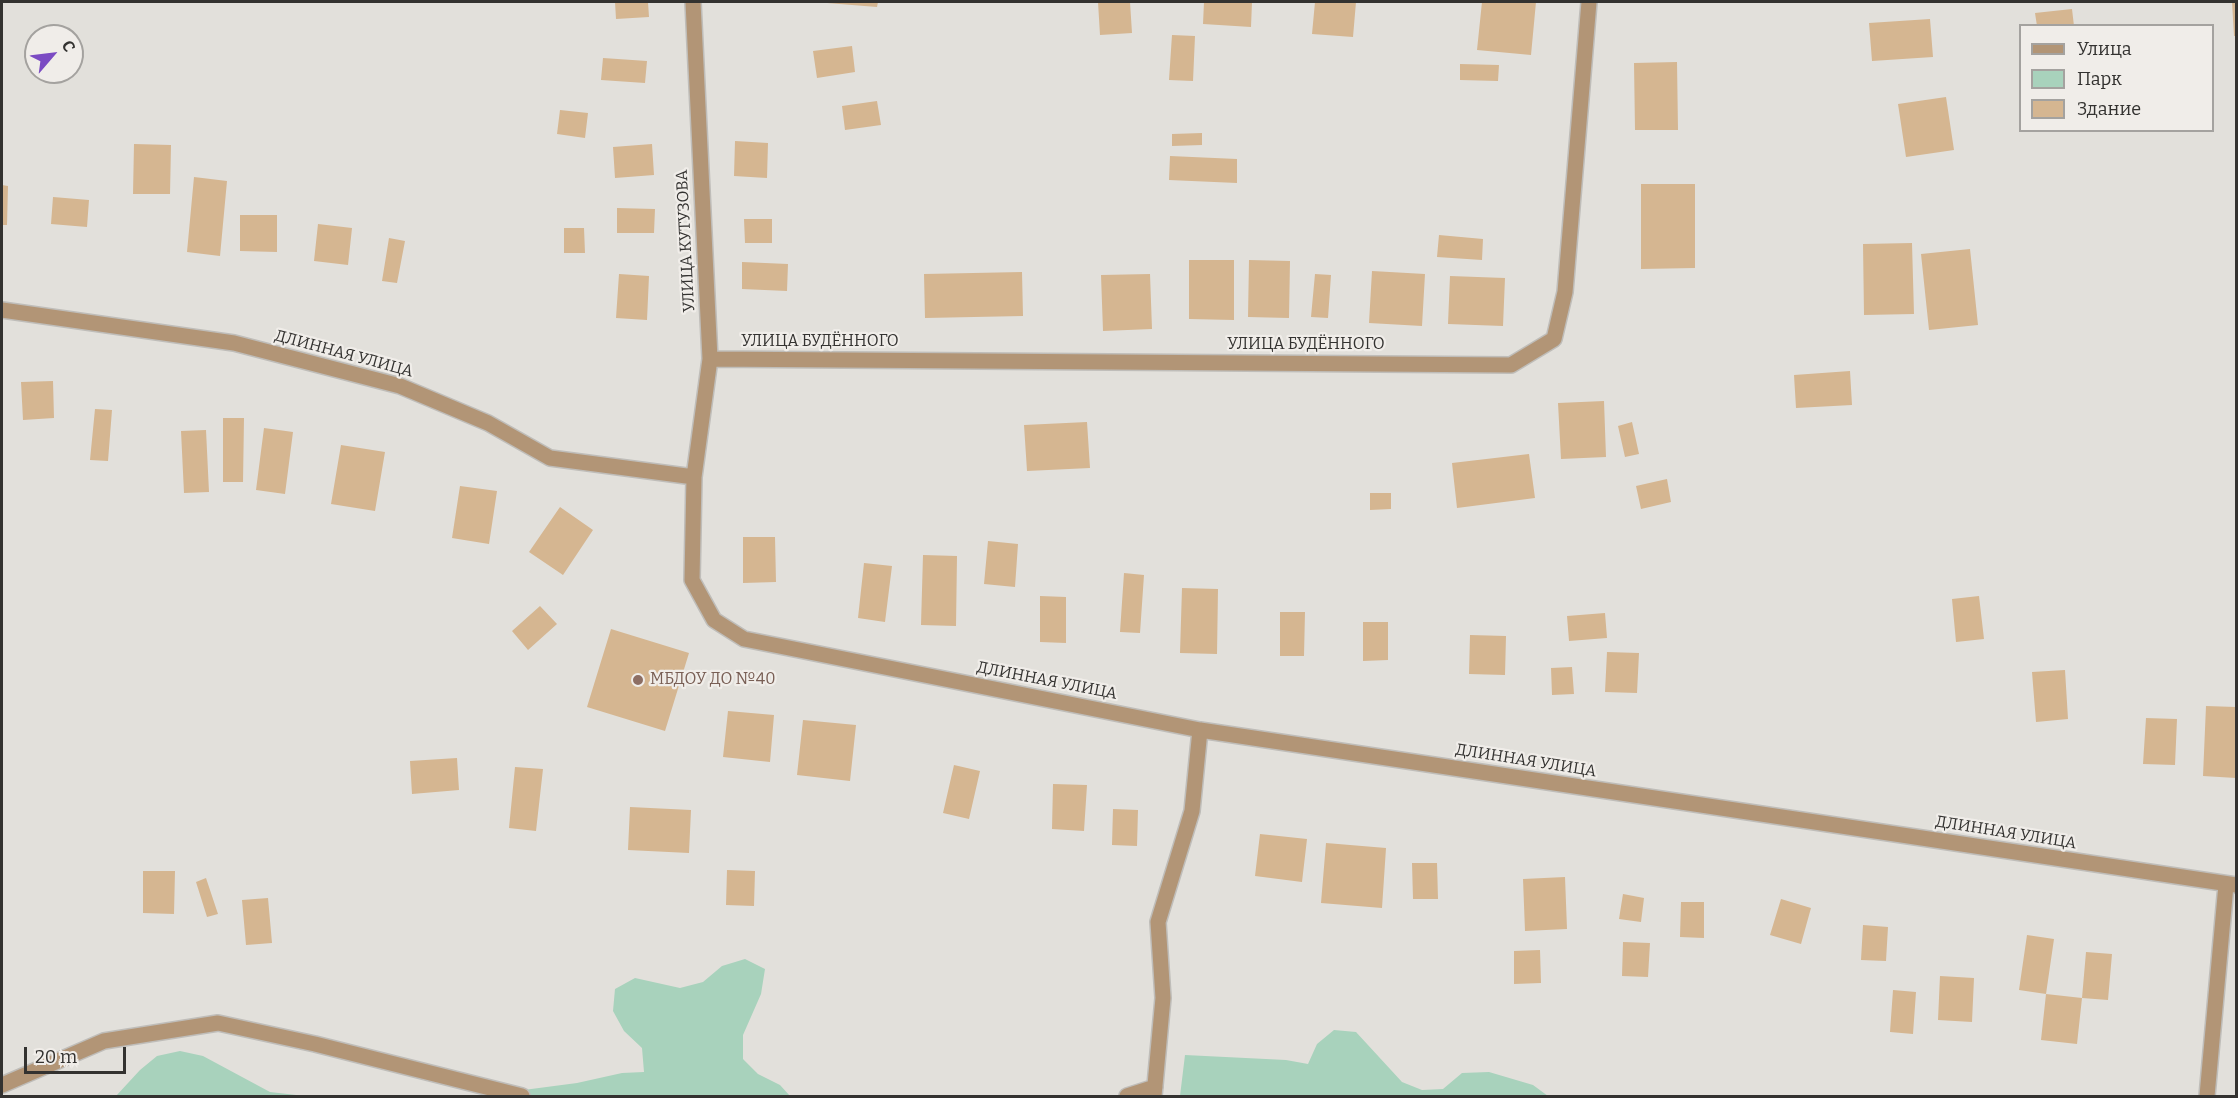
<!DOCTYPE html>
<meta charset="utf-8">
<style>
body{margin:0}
#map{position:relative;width:2238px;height:1098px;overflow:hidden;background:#e2e0db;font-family:Bitter,serif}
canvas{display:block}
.frame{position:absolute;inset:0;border:3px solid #333230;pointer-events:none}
.legend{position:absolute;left:2019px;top:24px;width:195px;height:108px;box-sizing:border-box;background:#f0ede9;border:2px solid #a4a29f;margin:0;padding:8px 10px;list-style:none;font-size:18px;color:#333230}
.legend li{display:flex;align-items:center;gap:12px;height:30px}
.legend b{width:30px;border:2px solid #a4a29f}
.north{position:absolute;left:24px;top:24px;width:60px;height:60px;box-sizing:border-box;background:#f0ede9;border:2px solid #a4a29f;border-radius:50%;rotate:62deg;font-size:16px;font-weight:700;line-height:24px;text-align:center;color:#333230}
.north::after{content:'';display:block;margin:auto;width:21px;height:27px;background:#7b4bc3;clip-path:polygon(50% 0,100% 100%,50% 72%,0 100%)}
.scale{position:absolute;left:24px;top:1047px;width:102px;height:27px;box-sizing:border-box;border:3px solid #333230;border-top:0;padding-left:8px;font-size:18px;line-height:21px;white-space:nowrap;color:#333230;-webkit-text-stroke:4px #f0ede9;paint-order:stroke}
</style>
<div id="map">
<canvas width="2238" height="1098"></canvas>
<div class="frame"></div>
<ul class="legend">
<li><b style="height:8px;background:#b29576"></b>Улица</li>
<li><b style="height:16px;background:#a8d2bc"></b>Парк</li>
<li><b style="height:16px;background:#d5b691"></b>Здание</li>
</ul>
<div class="north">С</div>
<div class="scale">20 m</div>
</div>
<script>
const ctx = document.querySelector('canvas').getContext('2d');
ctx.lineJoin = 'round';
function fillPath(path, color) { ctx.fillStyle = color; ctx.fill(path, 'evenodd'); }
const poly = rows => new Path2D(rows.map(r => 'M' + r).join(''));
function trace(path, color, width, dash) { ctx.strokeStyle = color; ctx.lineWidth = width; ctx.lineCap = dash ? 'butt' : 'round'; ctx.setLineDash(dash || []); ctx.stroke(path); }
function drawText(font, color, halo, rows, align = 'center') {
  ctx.font = font + ' Bitter,serif'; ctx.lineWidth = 4.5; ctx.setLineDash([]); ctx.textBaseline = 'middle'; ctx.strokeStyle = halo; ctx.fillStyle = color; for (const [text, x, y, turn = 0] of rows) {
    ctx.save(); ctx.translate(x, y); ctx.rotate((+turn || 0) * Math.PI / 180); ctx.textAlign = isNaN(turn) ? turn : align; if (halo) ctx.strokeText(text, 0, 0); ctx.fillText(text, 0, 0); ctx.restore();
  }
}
const green = poly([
 [745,959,765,969,761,994,743,1035,743,1059,758,1074,780,1085,790,1096,478,1096,577,1083,622,1073,644,1072,642,1048,624,1031,613,1011,615,989,635,978,680,988,703,982,722,966],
 [1334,1030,1356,1032,1402,1082,1422,1090,1443,1089,1462,1073,1489,1072,1533,1085,1548,1096,1180,1096,1185,1055,1286,1060,1308,1064,1317,1044],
 [180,1051,203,1056,270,1092,305,1096,116,1096,140,1070,157,1056]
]);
const building = poly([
 [615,2,648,2,649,17,616,19],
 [827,2,878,2,877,7,827,3],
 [1098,2,1130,2,1132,33,1100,35],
 [1204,2,1252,2,1251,27,1203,24],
 [1315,2,1356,2,1353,37,1312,34],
 [1482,2,1536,2,1531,55,1477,50],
 [2232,2,2236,2,2236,36,2234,36],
 [2072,9,2074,26,2037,26,2035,13],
 [1930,19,1933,57,1872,61,1869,23],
 [1172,35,1195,36,1193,81,1169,80],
 [852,46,855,72,817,78,813,51],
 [603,58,647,61,645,83,601,80],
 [1677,62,1678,130,1635,130,1634,63],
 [1460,64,1499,65,1498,81,1460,80],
 [1946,97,1954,150,1906,157,1898,104],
 [877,101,881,125,845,130,842,106],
 [560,110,588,113,585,138,557,134],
 [1202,133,1202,145,1172,146,1172,134],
 [735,141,768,143,767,178,734,176],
 [134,144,171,145,170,194,133,194],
 [652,144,654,175,615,178,613,147],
 [1170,156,1237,159,1237,183,1169,180],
 [194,177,227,181,220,256,187,252],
 [1641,184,1695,184,1695,268,1641,269],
 [2,185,8,186,7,225,2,225],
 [53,197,89,200,87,227,51,224],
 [617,208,655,209,654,233,617,233],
 [240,215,277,215,277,252,240,251],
 [744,219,772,219,772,243,745,243],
 [318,224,352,228,348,265,314,261],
 [564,228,584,228,585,253,564,253],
 [1439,235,1483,239,1482,260,1437,257],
 [389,238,405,241,397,283,382,281],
 [1912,243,1914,314,1864,315,1863,244],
 [1970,249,1978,325,1929,330,1921,254],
 [1189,260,1234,260,1234,320,1189,319],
 [1249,260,1290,261,1289,318,1248,317],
 [742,262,788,264,787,291,742,289],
 [1372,271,1425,274,1422,326,1369,323],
 [1022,272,1023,316,925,318,924,274],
 [619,274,649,276,647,320,616,318],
 [1150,274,1152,329,1103,331,1101,275],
 [1315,274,1331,275,1328,318,1311,317],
 [1450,276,1505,278,1503,326,1448,324],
 [1850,371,1852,405,1796,408,1794,375],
 [53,381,54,418,23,420,21,382],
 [1604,401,1606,457,1561,459,1558,403],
 [95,409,112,410,108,461,90,460],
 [223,418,244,418,243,482,223,482],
 [1087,422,1090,468,1027,471,1024,425],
 [1632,422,1639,454,1625,457,1618,426],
 [264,428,293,432,285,494,256,490],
 [206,430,209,492,184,493,181,431],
 [341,445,385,452,375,511,331,504],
 [1529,454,1535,498,1457,508,1452,463],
 [1667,479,1671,502,1641,509,1636,486],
 [460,486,497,491,489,544,452,538],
 [1370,493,1391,493,1391,509,1370,510],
 [560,507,593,530,563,575,529,552],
 [743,537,775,537,776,582,743,583],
 [988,541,1018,544,1015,587,984,584],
 [923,555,957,556,956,626,921,625],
 [864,563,892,566,885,622,858,618],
 [1124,573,1144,575,1140,633,1120,632],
 [1182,588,1218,589,1217,654,1180,653],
 [1040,596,1066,597,1066,643,1040,642],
 [1979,596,1984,639,1956,642,1952,599],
 [540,606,557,624,528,650,512,631],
 [1280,612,1305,612,1304,656,1280,656],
 [1605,613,1607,638,1569,641,1567,616],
 [1363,622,1388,622,1388,660,1363,661],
 [611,629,689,653,665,731,587,707],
 [1470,635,1506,636,1505,675,1469,674],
 [1607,652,1639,653,1637,693,1605,692],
 [1572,667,1574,694,1552,695,1551,668],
 [2065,670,2068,719,2036,722,2032,672],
 [2206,706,2236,707,2236,778,2203,776],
 [728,711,774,715,770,762,723,757],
 [2146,718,2177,719,2175,765,2143,764],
 [803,720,856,725,850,781,797,775],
 [457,758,459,790,412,794,410,761],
 [954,765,980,771,969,819,943,813],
 [515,767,543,769,536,831,509,828],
 [1053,784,1087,785,1084,831,1052,829],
 [630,807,691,810,689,853,628,850],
 [1113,809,1138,810,1137,846,1112,845],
 [1260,834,1307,839,1302,882,1255,876],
 [1326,843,1386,848,1382,908,1321,903],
 [1412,863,1437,863,1438,899,1413,899],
 [727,870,755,871,754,906,726,905],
 [143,871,175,871,174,914,143,913],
 [1565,877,1567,929,1525,931,1523,879],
 [206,878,218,914,207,917,196,882],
 [1623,894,1644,898,1641,922,1619,919],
 [268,898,272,943,246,945,242,900],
 [1781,899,1811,908,1801,944,1770,935],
 [1681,902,1704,902,1704,938,1680,937],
 [1863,925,1888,927,1886,961,1861,960],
 [2027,935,2054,939,2046,994,2019,990],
 [1623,942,1650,943,1648,977,1622,976],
 [1540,950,1541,983,1514,984,1514,951],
 [2086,952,2112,954,2108,1000,2082,998,2077,1044,2041,1040,2046,994,2082,998],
 [1940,976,1974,978,1972,1022,1938,1020],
 [1893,990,1916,992,1913,1034,1890,1032]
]);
const minor = poly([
 [693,2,710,359,694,477,692,580,714,620,744,639,1200,730,2236,885],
 [2,310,234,343,400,386,488,423,550,458,694,477],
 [710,359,1511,365,1554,339,1565,292,1589,2],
 [2,1085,104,1041,218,1023,315,1044,522,1096],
 [1127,1096,1155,1087],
 [1154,1096,1163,998,1158,922,1192,811,1200,730],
 [2207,1096,2226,885]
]);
const markers = [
 [638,680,6,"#8d6e63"]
];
const streetNames = [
 ["УЛИЦА КУТУЗОВА",686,241,-93],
 ["УЛИЦА БУДЁННОГО",820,342],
 ["УЛИЦА БУДЁННОГО",1306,345],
 ["ДЛИННАЯ УЛИЦА",344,354,15],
 ["ДЛИННАЯ УЛИЦА",1047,681,11],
 ["ДЛИННАЯ УЛИЦА",1526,761,9],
 ["ДЛИННАЯ УЛИЦА",2006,833,9]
];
const educationNames = [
 ["МБДОУ ДО №40",650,680]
];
fillPath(green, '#a8d2bc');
fillPath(building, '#d5b691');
trace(minor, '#bfbdb9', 18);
trace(minor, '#b29576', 15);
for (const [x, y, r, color] of markers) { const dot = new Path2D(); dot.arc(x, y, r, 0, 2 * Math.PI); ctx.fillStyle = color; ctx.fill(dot); trace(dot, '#f0ede9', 2); }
drawText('16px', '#333230', '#f0ede9', streetNames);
drawText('16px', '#785e54', '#f0ede9', educationNames, 'left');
</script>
